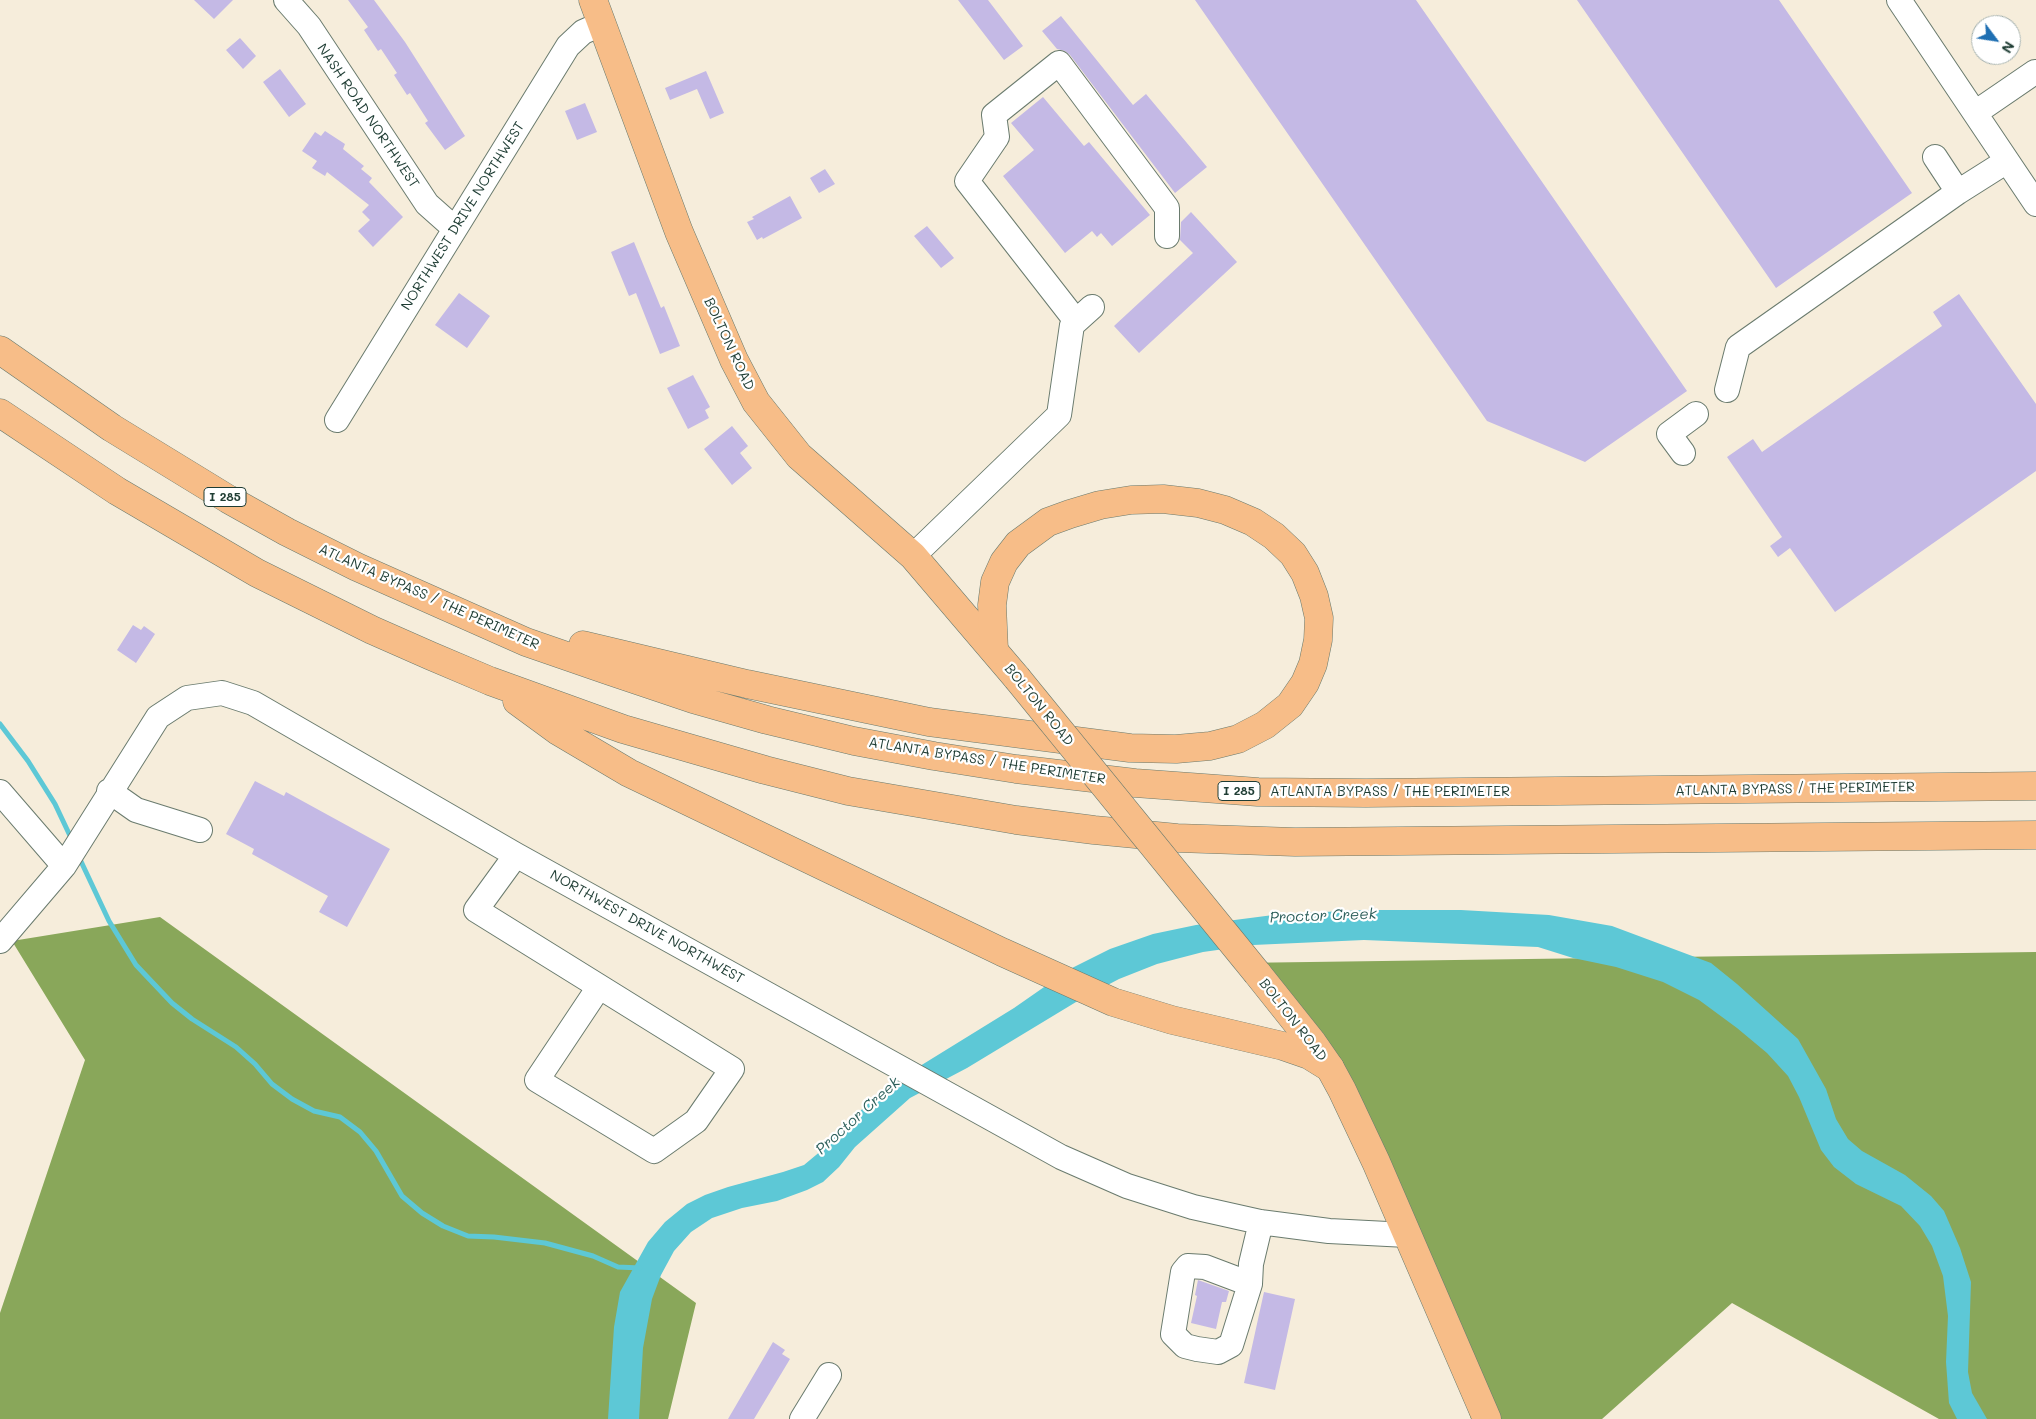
<!DOCTYPE html>
<style>
body{margin:0}
#map{position:relative;width:2036px;height:1419px;overflow:hidden;background:#f6eddb;font-family:Mali,sans-serif}
canvas{display:block}
.north{position:absolute;left:1971px;top:15px;width:50px;height:50px;box-sizing:border-box;background:#fff;border:1px solid #a5b1ae;border-radius:50%;rotate:121deg;font-size:14px;font-weight:700;line-height:20px;text-align:center;color:#1f3d34}
.north::after{content:'';display:block;margin:auto;width:18px;height:22px;background:#1f6fb2;clip-path:polygon(50% 0,100% 100%,50% 72%,0 100%)}
</style>
<div id="map">
<canvas width="2036" height="1419"></canvas>
<div class="north">N</div>
</div>
<script>
const ctx = document.querySelector('canvas').getContext('2d');
ctx.lineJoin = 'round';
function fillPath(path, color) { ctx.fillStyle = color; ctx.fill(path, 'evenodd'); }
const poly = rows => new Path2D(rows.map(r => 'M' + r).join(''));
function trace(path, color, width, dash) { ctx.strokeStyle = color; ctx.lineWidth = width; ctx.lineCap = dash ? 'butt' : 'round'; ctx.setLineDash(dash || []); ctx.stroke(path); }
function drawText(font, color, halo, rows, align = 'center') {
  ctx.font = font + ' Mali,sans-serif'; ctx.lineWidth = 4.5; ctx.setLineDash([]); ctx.textBaseline = 'middle'; ctx.strokeStyle = halo; ctx.fillStyle = color; for (const [text, x, y, turn = 0] of rows) {
    ctx.save(); ctx.translate(x, y); ctx.rotate((+turn || 0) * Math.PI / 180); ctx.textAlign = isNaN(turn) ? turn : align; if (halo) ctx.strokeText(text, 0, 0); ctx.fillText(text, 0, 0); ctx.restore();
  }
}
const forest = poly([
 [160,917,696,1303,668,1419,0,1419,0,1313,85,1060,12,941],
 [2036,952,2036,1419,1939,1419,1732,1303,1602,1419,1471,1419,1419,1262,1353,1088,1237,963]
]);
const water = poly([
 [1366,910,1461,910,1549,915,1612,926,1711,963,1737,984,1798,1039,1826,1089,1836,1119,1848,1139,1862,1151,1905,1175,1931,1196,1944,1211,1960,1248,1971,1282,1968,1372,1972,1393,1987,1419,1957,1419,1949,1403,1946,1362,1948,1316,1943,1276,1932,1246,1920,1226,1901,1206,1856,1184,1834,1167,1821,1150,1799,1097,1788,1076,1767,1053,1737,1028,1699,1000,1663,982,1616,967,1573,958,1538,947,1364,940,1253,945,1203,952,1157,964,1119,979,1081,999,967,1068,910,1098,855,1147,839,1167,823,1182,807,1190,777,1201,742,1208,712,1218,691,1232,674,1251,661,1275,652,1299,643,1348,639,1419,608,1419,614,1327,620,1292,648,1242,665,1222,687,1204,705,1195,728,1187,783,1172,804,1165,822,1150,832,1137,886,1087,1014,1008,1070,969,1110,949,1153,934,1196,925,1281,914]
]);
const stream = poly([
 [0,724,28,761,55,804,72,840],
 [78,855,109,921,136,965,172,1003,192,1019,236,1047,255,1064,272,1084,292,1099,314,1111,340,1117,360,1132,376,1151,402,1196,422,1213,443,1226,468,1236,494,1237,545,1243,593,1256,618,1267,640,1268]
]);
const building = poly([
 [194,0,233,0,214,19],
 [348,0,374,0,405,42,465,136,445,150,425,123,428,121,410,93,407,95,394,75,397,73,381,49,378,51,364,30,368,27],
 [958,0,988,0,1023,46,1004,60],
 [1195,0,1416,0,1687,391,1585,462,1487,421],
 [1577,0,1779,0,1912,193,1776,288],
 [1061,16,1133,105,1146,94,1207,167,1175,193,1070,55,1065,51,1057,49,1042,31],
 [240,38,256,56,243,69,226,50],
 [280,69,306,104,289,117,263,82],
 [706,71,724,113,710,119,697,89,670,100,665,88],
 [1043,97,1084,146,1089,142,1150,215,1112,246,1101,233,1097,237,1092,231,1065,253,1003,176,1034,150,1011,123],
 [585,103,597,132,577,140,565,111],
 [325,131,345,144,343,149,364,166,361,169,372,178,369,182,403,217,373,247,358,231,370,220,362,212,369,205,327,172,325,176,312,168,317,161,302,151,315,132,321,136],
 [825,169,835,184,819,193,810,178],
 [790,196,802,218,763,239,762,237,757,240,747,222,754,219,752,217],
 [1191,212,1237,262,1139,353,1114,326,1193,253,1180,240,1181,222],
 [927,226,954,258,941,268,914,236],
 [634,242,661,308,664,306,680,346,660,354,636,293,629,296,611,252],
 [459,293,490,316,467,348,435,325],
 [1959,294,2036,404,2036,471,1835,612,1790,548,1778,557,1770,546,1782,537,1727,457,1753,439,1762,452,1942,326,1933,312],
 [693,375,710,407,705,410,709,418,688,429,667,388],
 [732,426,748,446,740,453,752,468,732,485,704,449],
 [133,625,141,630,144,626,155,634,136,663,117,650],
 [255,781,284,796,286,792,390,849,347,927,319,912,328,896,252,854,254,849,226,834],
 [1198,1280,1229,1291,1226,1302,1222,1302,1216,1329,1191,1323,1197,1296,1195,1295],
 [1264,1292,1295,1299,1275,1390,1244,1383],
 [773,1342,785,1350,782,1354,790,1359,754,1419,728,1419]
]);
const minor = poly([
 [286,0,309,26,427,204,454,228],
 [1899,0,2036,204],
 [1975,113,2035,72],
 [1935,157,1958,192,2007,161],
 [1076,321,967,181,997,137,994,115,1059,63,1167,208,1167,236],
 [1727,390,1738,347,1958,192],
 [337,420,568,46,583,32,601,24],
 [1683,453,1669,434,1696,414],
 [913,556,1059,415,1072,325,1092,307],
 [109,791,136,810,200,830],
 [0,792,64,866],
 [516,855,476,910,732,1069,696,1121,654,1151,537,1080,599,987],
 [0,941,64,866,158,717,187,698,222,693,253,703,516,855,1061,1157,1127,1186,1193,1207,1260,1222,1329,1231,1407,1235],
 [1250,1284,1205,1267,1188,1266,1183,1272,1173,1334,1185,1346,1197,1349,1218,1352,1231,1345,1250,1284,1251,1264,1261,1222],
 [802,1419,829,1375]
]);
const major = poly([
 [593,0,679,232,734,360,756,402,799,456,913,556,1017,678],
 [1257,973,1312,1042,1330,1068,1342,1090,1376,1162,1487,1419]
]);
const highway = poly([
 [0,350,112,428,228,499,287,532,357,567,526,642,607,670,693,699,767,720,854,741,934,756,1016,769,1135,783,1258,792,1366,793,2036,786],
 [0,413,117,491,257,573,372,630,431,656,490,681,623,729,765,770,848,791,1016,820,1094,830,1177,838,1295,842,2036,835],
 [583,645,747,684,929,722,1130,748,1176,749,1210,746,1238,739,1265,725,1290,705,1305,683,1313,664,1318,640,1319,618,1314,596,1305,573,1293,554,1274,536,1253,522,1225,510,1198,503,1163,499,1131,500,1100,505,1070,514,1048,522,1018,544,1004,562,995,582,992,605,994,650],
 [517,701,558,731,629,773,1002,952,1113,1002,1172,1020,1283,1046,1309,1055,1330,1068]
]);
const majorBridge = poly([
 [1017,678,1257,973]
]);
const shields = [
 [225,497,42],
 [1239,791,42]
];
const shieldNames = [
 ["I 285",225,497],
 ["I 285",1239,791]
];
const streetNames = [
 ["NASH ROAD NORTHWEST",368,116,56],
 ["NORTHWEST DRIVE NORTHWEST",463,216,-58],
 ["BOLTON ROAD",729,344,65],
 ["ATLANTA BYPASS / THE PERIMETER",429,597,24],
 ["BOLTON ROAD",1039,705,51],
 ["ATLANTA BYPASS / THE PERIMETER",987,761,9],
 ["ATLANTA BYPASS / THE PERIMETER",1795,789,-1],
 ["ATLANTA BYPASS / THE PERIMETER",1390,792],
 ["NORTHWEST DRIVE NORTHWEST",647,927,29],
 ["BOLTON ROAD",1293,1020,52]
];
const waterNames = [
 ["Proctor Creek",1323,916,-2],
 ["Proctor Creek",858,1116,-42]
];
fillPath(forest, '#89a75a');
fillPath(water, '#5dc8d6');
trace(stream, '#5dc8d6', 5);
fillPath(building, '#c4b9e5');
trace(minor, '#6a7b6e', 26);
trace(major, '#6a7b6e', 29);
trace(highway, '#6a7b6e', 29);
trace(minor, '#fff', 24);
trace(major, '#f7bd88', 28);
trace(highway, '#f7bd88', 28);
trace(majorBridge, '#6a7b6e', 29, []);
trace(majorBridge, '#f7bd88', 28);
for (const [x, y, w] of shields) { const box = new Path2D(); box.roundRect(x - w / 2, y - 9.5, w, 19, 4); ctx.fillStyle = '#fff'; ctx.fill(box); trace(box, '#1f3d34', 1); }
drawText('bold 12px', '#1f3d34', null, shieldNames);
drawText('14px', '#1f3d34', '#fff', streetNames);
drawText('italic 15px', '#2e605c', '#fff', waterNames);
</script>
